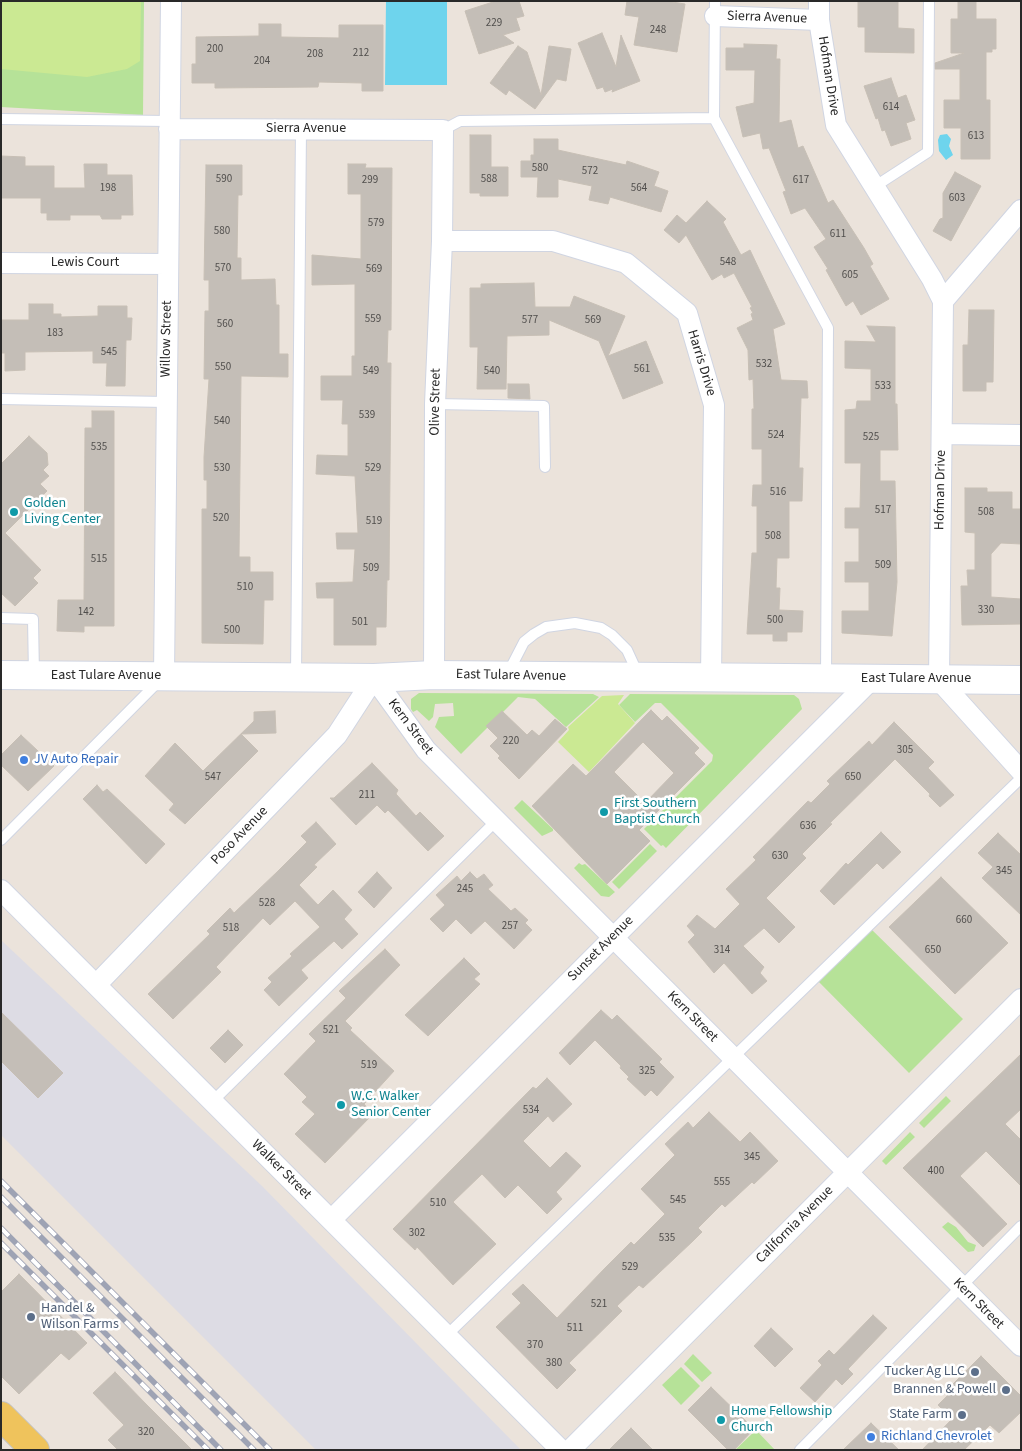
<!DOCTYPE html>
<style>
body{margin:0}
#map{position:relative;width:1022px;height:1451px;overflow:hidden;background:#ebe3db;font-family:"Source Sans 3",sans-serif}
canvas{display:block}
.frame{position:absolute;inset:0;border:2px solid #292929;pointer-events:none}
</style>
<div id="map">
<canvas width="1022" height="1451"></canvas>
<div class="frame"></div>
</div>
<script>
const ctx = document.querySelector('canvas').getContext('2d');
ctx.lineJoin = 'round';
function fillPath(path, color) { ctx.fillStyle = color; ctx.fill(path, 'evenodd'); }
const poly = rows => new Path2D(rows.map(r => 'M' + r).join(''));
function trace(path, color, width, dash) { ctx.strokeStyle = color; ctx.lineWidth = width; ctx.lineCap = dash ? 'butt' : 'round'; ctx.setLineDash(dash || []); ctx.stroke(path); }
function drawText(font, color, halo, rows, align = 'center') {
  ctx.font = font + ' "Source Sans 3",sans-serif'; ctx.lineWidth = 5; ctx.setLineDash([]); ctx.textBaseline = 'middle'; ctx.strokeStyle = halo; ctx.fillStyle = color; for (const [text, x, y, turn = 0] of rows) {
    ctx.save(); ctx.translate(x, y); ctx.rotate((+turn || 0) * Math.PI / 180); ctx.textAlign = isNaN(turn) ? turn : align; if (halo) ctx.strokeText(text, 0, 0); ctx.fillText(text, 0, 0); ctx.restore();
  }
}
const industrial = poly([
 [1,940,262,1186,521,1450,316,1450,1,1135]
]);
const green = poly([
 [1,1,144,1,143,115,1,107],
 [419,693,593,694,599,697,566,727,535,699,518,697,461,754,435,727,439,717,454,716,453,703,435,704,433,717,429,721,417,710,413,712,411,709,411,699],
 [630,694,794,695,799,699,802,709,666,848,663,845,661,846,644,829,712,761,713,755,661,703,655,703,635,722,619,705],
 [522,800,553,829,553,831,542,836,514,808],
 [650,844,657,851,619,889,612,882],
 [579,863,582,865,585,864,615,892,609,897,601,896,574,868],
 [869,927,963,1019,909,1073,817,980],
 [946,1096,951,1101,924,1128,919,1123],
 [910,1132,915,1137,886,1165,882,1161],
 [948,1222,956,1227,968,1242,976,1245,974,1251,968,1252,942,1227],
 [693,1354,712,1373,702,1382,684,1364],
 [681,1367,700,1386,681,1405,662,1385],
 [756,1430,775,1450,735,1450]
]);
const pitch = poly([
 [1,1,141,1,140,61,127,69,87,77,1,69],
 [624,695,618,704,635,723,589,772,558,742,569,730,568,727,602,696]
]);
const water = poly([
 [386,1,447,1,447,85,385,85],
 [947,134,951,139,949,146,953,155,946,160,939,151,938,140,940,135]
]);
const building = poly([
 [496,1,519,1,524,16,516,18,520,30,503,35,514,43,479,54,465,11,496,1],
 [627,1,666,1,685,4,677,52,634,45,639,17,625,15,627,1],
 [858,1,898,1,898,28,914,29,914,53,865,52,865,27,858,27,858,1],
 [958,1,976,1,976,19,996,19,996,49,992,49,992,52,986,52,986,100,990,100,990,159,961,159,961,128,944,128,944,100,960,100,960,69,935,69,935,63,964,53,951,53,951,19,958,19,958,1],
 [259,24,281,24,281,37,339,38,339,25,383,25,383,91,362,91,362,83,319,82,318,87,215,88,215,83,192,83,192,64,196,64,196,37,259,36,259,24],
 [602,33,616,67,621,35,640,81,612,92,613,89,605,92,603,87,597,89,578,43,602,33],
 [744,44,777,45,776,59,780,59,779,123,791,120,798,148,803,146,828,203,833,200,864,248,873,264,870,266,889,299,861,315,853,301,846,306,826,270,828,269,814,247,826,239,805,208,791,214,783,192,786,191,769,148,763,149,760,133,743,137,736,107,754,103,755,70,726,70,726,48,744,48,744,44],
 [518,46,527,52,541,95,549,46,571,49,566,81,557,79,535,109,509,90,506,95,490,83,518,46],
 [891,78,898,98,906,95,915,120,906,123,911,139,891,146,885,130,882,131,878,118,876,119,864,86,891,78],
 [470,135,491,135,491,167,508,167,508,196,480,196,480,193,470,193,470,135],
 [534,139,558,139,558,150,626,165,627,161,659,172,654,186,668,191,661,212,610,197,608,204,589,200,592,186,558,179,558,197,537,197,538,177,521,177,521,161,531,161,531,155,534,155,534,139],
 [1,156,25,157,25,166,54,166,54,188,85,188,84,164,107,164,107,175,132,175,133,215,121,215,121,219,102,219,100,215,70,215,70,220,47,220,47,213,41,213,41,198,1,198,1,156],
 [348,164,366,164,365,168,392,168,391,330,388,330,387,363,391,363,389,580,387,580,386,627,376,627,376,645,334,645,334,598,317,598,316,583,353,582,355,549,337,549,336,533,358,533,355,476,316,474,317,455,348,456,348,424,342,424,343,400,321,400,321,376,352,376,352,356,355,356,355,284,312,285,312,255,361,259,361,194,348,194,348,164],
 [206,165,242,165,242,195,238,195,237,258,241,258,241,280,275,279,276,305,279,305,279,354,288,354,288,377,241,376,239,557,250,557,250,572,273,572,273,600,264,600,263,644,202,643,202,509,207,509,207,480,204,480,204,457,209,379,204,379,205,311,209,311,209,280,204,280,206,165],
 [955,172,981,186,951,241,933,231,940,219,943,218,943,193,955,172],
 [707,201,726,219,723,222,741,255,750,250,785,324,773,329,781,380,807,381,808,398,801,398,799,468,803,468,802,501,789,501,789,558,777,558,776,588,780,588,779,610,803,611,802,632,787,632,787,641,773,641,773,634,747,634,752,553,757,553,757,506,752,506,753,485,762,485,762,449,752,449,752,409,754,409,753,379,749,380,748,350,737,328,753,320,751,314,753,313,750,308,752,307,734,273,724,278,722,274,712,280,686,235,679,243,664,230,677,215,686,223,707,201],
 [534,283,535,307,570,307,574,296,625,316,608,356,646,341,663,383,623,399,599,341,549,320,549,335,507,336,506,389,477,389,478,347,470,347,470,288,481,288,481,284,534,283],
 [29,304,53,304,53,314,61,314,61,317,98,316,98,306,127,306,127,318,132,318,131,340,126,340,125,386,106,386,107,363,93,363,93,351,25,352,25,370,5,371,5,353,1,353,1,320,29,320,29,304],
 [969,310,994,310,993,382,986,382,986,391,963,391,963,345,968,345,969,310],
 [867,326,895,327,895,404,897,404,898,450,880,450,880,481,895,481,897,582,892,636,842,633,842,611,869,611,869,582,845,582,845,562,859,562,859,528,845,528,845,508,860,508,861,463,845,463,845,410,856,409,857,401,871,401,871,369,845,368,845,341,876,342,867,326],
 [508,384,529,384,530,399,508,398,508,384],
 [92,411,114,411,114,626,84,626,84,632,57,631,58,600,84,600,85,428,92,428,92,411],
 [29,436,47,453,48,465,43,470,49,476,40,484,47,491,5,533,41,570,33,578,38,583,15,606,1,593,1,464,29,436],
 [965,488,987,488,987,492,1012,492,1012,509,1021,509,1021,544,1001,543,991,554,991,597,1021,599,1021,624,962,625,961,586,968,586,967,570,975,570,975,533,965,532,965,488],
 [651,710,662,721,667,716,699,748,694,753,705,764,639,830,650,841,607,884,532,806,573,764,586,776,651,710],
 [643,742,674,773,645,803,614,772,643,742],
 [275,711,276,733,241,734,258,751,185,824,169,810,174,804,145,776,175,743,203,771,254,721,254,712,275,711],
 [502,711,527,735,532,730,539,736,555,719,567,729,519,779,498,758,500,756,490,746,498,738,486,726,502,711],
 [894,722,934,762,928,768,954,795,940,807,929,796,930,794,895,759,830,823,832,824,802,854,806,858,766,898,795,927,779,943,764,928,743,946,764,967,760,973,767,981,752,994,724,963,714,973,688,942,695,935,687,926,697,915,715,929,740,904,726,889,756,860,753,857,808,801,811,803,830,784,827,781,869,741,872,745,894,722],
 [21,735,54,766,28,791,1,765,1,755,21,735],
 [372,763,398,790,396,794,416,816,420,812,444,836,428,851,388,810,385,813,377,805,356,825,330,798,334,798,372,763],
 [97,785,103,792,107,789,165,844,146,864,83,799,97,785],
 [316,822,336,844,314,865,317,867,299,885,318,905,333,890,352,910,344,919,358,934,342,949,334,941,301,970,308,978,279,1006,264,990,272,982,268,978,292,956,290,954,320,927,295,901,270,925,263,918,216,967,221,972,173,1019,148,994,210,934,207,931,230,908,234,913,278,871,307,842,301,836,316,822],
 [881,832,901,852,883,869,877,863,834,905,820,891,846,863,848,865,881,832],
 [998,833,1021,855,1021,915,982,878,993,867,978,853,998,833],
 [377,872,392,888,374,908,358,892,377,872],
 [470,872,477,879,484,874,493,885,488,889,511,911,515,908,528,920,525,923,532,930,514,949,485,921,471,934,456,919,443,932,430,919,445,905,436,895,457,876,461,881,470,872],
 [941,877,1008,943,955,994,889,927,941,877],
 [385,949,400,965,345,1021,352,1028,350,1030,394,1071,364,1104,373,1114,325,1163,295,1134,315,1114,302,1102,307,1097,284,1074,316,1041,309,1034,346,998,339,991,385,949],
 [464,958,480,974,474,979,480,984,428,1036,405,1015,464,958],
 [601,1010,612,1020,617,1015,662,1059,659,1062,674,1077,657,1096,651,1090,645,1096,627,1079,629,1077,620,1068,621,1066,595,1040,570,1065,559,1053,601,1010],
 [1,1012,63,1073,38,1098,1,1061,1,1012],
 [228,1030,243,1045,225,1063,210,1048,228,1030],
 [1021,1054,1021,1109,1005,1124,1021,1140,1021,1186,986,1151,960,1176,1007,1224,983,1247,903,1168,1021,1054],
 [547,1078,572,1104,553,1122,548,1116,523,1141,550,1168,566,1152,581,1166,556,1192,562,1199,547,1214,518,1185,505,1198,482,1174,453,1202,496,1244,453,1285,417,1247,415,1250,393,1229,533,1087,536,1089,547,1078],
 [709,1112,740,1142,750,1132,778,1161,754,1184,752,1182,725,1207,722,1204,698,1228,702,1232,693,1241,643,1288,639,1285,617,1306,622,1311,569,1363,576,1370,557,1389,496,1327,521,1303,512,1294,523,1284,557,1318,605,1268,631,1242,634,1245,665,1214,641,1189,675,1155,665,1144,688,1122,693,1128,709,1112],
 [19,1274,87,1343,69,1360,61,1353,19,1394,1,1376,1,1292,19,1274],
 [873,1315,887,1328,848,1369,853,1374,842,1385,836,1379,815,1402,800,1388,822,1365,818,1361,829,1350,834,1355,873,1315],
 [771,1328,793,1349,775,1367,754,1346,771,1328],
 [981,1356,1021,1396,1021,1412,999,1433,990,1425,964,1450,922,1450,952,1419,938,1405,954,1389,951,1386,981,1356],
 [115,1372,146,1404,192,1450,118,1450,108,1440,124,1425,93,1393,115,1372],
 [711,1387,754,1429,734,1450,728,1450,688,1410,711,1387],
 [871,1423,899,1450,843,1450,871,1423],
 [631,1428,653,1450,609,1450,631,1428]
]);
const lane = poly([
 [715,1,714,118,828,328,826,678],
 [1,119,169,121],
 [443,130,460,121,714,118],
 [874,187,928,152,929,1],
 [1,399,166,402],
 [435,404,544,406,545,467],
 [1,618,33,619,34,675],
 [508,673,524,642,534,634,546,627,575,623,601,628,612,635,627,650,638,674],
 [296,676,301,129],
 [1,840,159,681],
 [213,1101,496,821],
 [447,1335,1021,778],
 [800,1450,1021,1226]
]);
const street = poly([
 [819,1,819,20,836,125,932,279,943,301],
 [715,16,819,20],
 [169,129,443,130,442,241,435,404,434,675],
 [1021,210,943,301,939,680,1021,771],
 [442,241,553,241,626,263,687,313,714,405,711,679],
 [1,263,168,264],
 [942,434,1021,435],
 [164,676,171,1],
 [1,890,561,1450],
 [96,985,337,735,374,678,426,750,1021,1346],
 [331,1220,872,679],
 [570,1450,1021,999]
]);
const secondary = poly([
 [1,675,374,678,434,675,1021,680]
]);
const primary = poly([
 [1,1416,35,1450]
]);
const rail = poly([
 [1,1181,270,1450],
 [1,1197,254,1450],
 [1,1228,221,1450],
 [1,1243,208,1450]
]);
const markers = [
 [14,512,5,"#0f9aa8"],
 [24,760,5,"#3f7fe0"],
 [604,812,5,"#0f9aa8"],
 [341,1105,5,"#0f9aa8"],
 [31,1317,5,"#5c6f8a"],
 [975,1372,5,"#5c6f8a"],
 [1006,1390,5,"#5c6f8a"],
 [962,1415,5,"#5c6f8a"],
 [721,1420,5,"#0f9aa8"],
 [871,1437,5,"#3f7fe0"]
];
const numberNames = [
 ["229",494,24],
 ["248",658,31],
 ["200",215,50],
 ["212",361,54],
 ["208",315,55],
 ["204",262,62],
 ["614",891,108],
 ["613",976,137],
 ["580",540,169],
 ["572",590,172],
 ["590",224,180],
 ["588",489,180],
 ["299",370,181],
 ["617",801,181],
 ["198",108,189],
 ["564",639,189],
 ["603",957,199],
 ["579",376,224],
 ["580",222,232],
 ["611",838,235],
 ["548",728,263],
 ["570",223,269],
 ["569",374,270],
 ["605",850,276],
 ["559",373,320],
 ["577",530,321],
 ["569",593,321],
 ["560",225,325],
 ["183",55,334],
 ["545",109,353],
 ["532",764,365],
 ["550",223,368],
 ["561",642,370],
 ["549",371,372],
 ["540",492,372],
 ["533",883,387],
 ["539",367,416],
 ["540",222,422],
 ["524",776,436],
 ["525",871,438],
 ["535",99,448],
 ["530",222,469],
 ["529",373,469],
 ["516",778,493],
 ["517",883,511],
 ["508",986,513],
 ["520",221,519],
 ["519",374,522],
 ["508",773,537],
 ["515",99,560],
 ["509",883,566],
 ["509",371,569],
 ["510",245,588],
 ["330",986,611],
 ["142",86,613],
 ["500",775,621],
 ["501",360,623],
 ["500",232,631],
 ["220",511,742],
 ["305",905,751],
 ["547",213,778],
 ["650",853,778],
 ["211",367,796],
 ["636",808,827],
 ["630",780,857],
 ["345",1004,872],
 ["245",465,890],
 ["528",267,904],
 ["660",964,921],
 ["257",510,927],
 ["518",231,929],
 ["314",722,951],
 ["650",933,951],
 ["521",331,1031],
 ["519",369,1066],
 ["325",647,1072],
 ["534",531,1111],
 ["345",752,1158],
 ["400",936,1172],
 ["555",722,1183],
 ["545",678,1201],
 ["510",438,1204],
 ["302",417,1234],
 ["535",667,1239],
 ["529",630,1268],
 ["521",599,1305],
 ["511",575,1329],
 ["370",535,1346],
 ["380",554,1364],
 ["320",146,1433]
];
const streetNames = [
 ["Sierra Avenue",767,18,2],
 ["Hofman Drive",828,76,81],
 ["Sierra Avenue",306,129],
 ["Lewis Court",85,263],
 ["Willow Street",167,339,-89],
 ["Harris Drive",701,363,73],
 ["Olive Street",436,402,-89],
 ["Hofman Drive",941,490,-89],
 ["East Tulare Avenue",106,676],
 ["East Tulare Avenue",511,676,1],
 ["East Tulare Avenue",916,679],
 ["Kern Street",410,727,53],
 ["Poso Avenue",240,836,-46],
 ["Sunset Avenue",601,949,-45],
 ["Kern Street",692,1017,45],
 ["Walker Street",281,1170,45],
 ["California Avenue",795,1225,-45],
 ["Kern Street",978,1304,45]
];
const cultureNames = [
 ["Golden",24,504],
 ["Living Center",24,520],
 ["First Southern",614,804],
 ["Baptist Church",614,820],
 ["W.C. Walker",351,1097],
 ["Senior Center",351,1113],
 ["Home Fellowship",731,1412],
 ["Church",731,1428]
];
const shopNames = [
 ["JV Auto Repair",34,760],
 ["Richland Chevrolet",881,1437]
];
const serviceNames = [
 ["Handel &",41,1309,"left"],
 ["Wilson Farms",41,1325,"left"],
 ["Tucker Ag LLC",965,1372],
 ["Brannen & Powell",996,1390],
 ["State Farm",952,1415]
];
fillPath(industrial, '#dddce4');
fillPath(green, '#b6e298');
fillPath(pitch, '#cbe993');
fillPath(water, '#6ed4ed');
fillPath(building, '#c4beb7');
trace(building, '#c7bfb5', 1);
trace(lane, '#d0d5e2', 12);
trace(street, '#d0d5e2', 22);
trace(secondary, '#d0d5e2', 30);
trace(primary, '#c3c3c3', 30);
trace(lane, '#fff', 10);
trace(street, '#fff', 20);
trace(secondary, '#fff', 28);
trace(primary, '#efc35c', 28);
trace(rail, '#9ea3b4', 5.5);
trace(rail, '#fff', 4, [11]);
for (const [x, y, r, color] of markers) { const dot = new Path2D(); dot.arc(x, y, r, 0, 2 * Math.PI); ctx.fillStyle = color; ctx.fill(dot); trace(dot, '#fff', 2); }
drawText('11px', '#504e4c', null, numberNames);
drawText('14px', '#292929', '#fff', streetNames);
drawText('14px', '#0d838f', '#fff', cultureNames, 'left');
drawText('14px', '#366cbe', '#fff', shopNames, 'left');
drawText('14px', '#4e5e75', '#fff', serviceNames, 'right');
</script>
